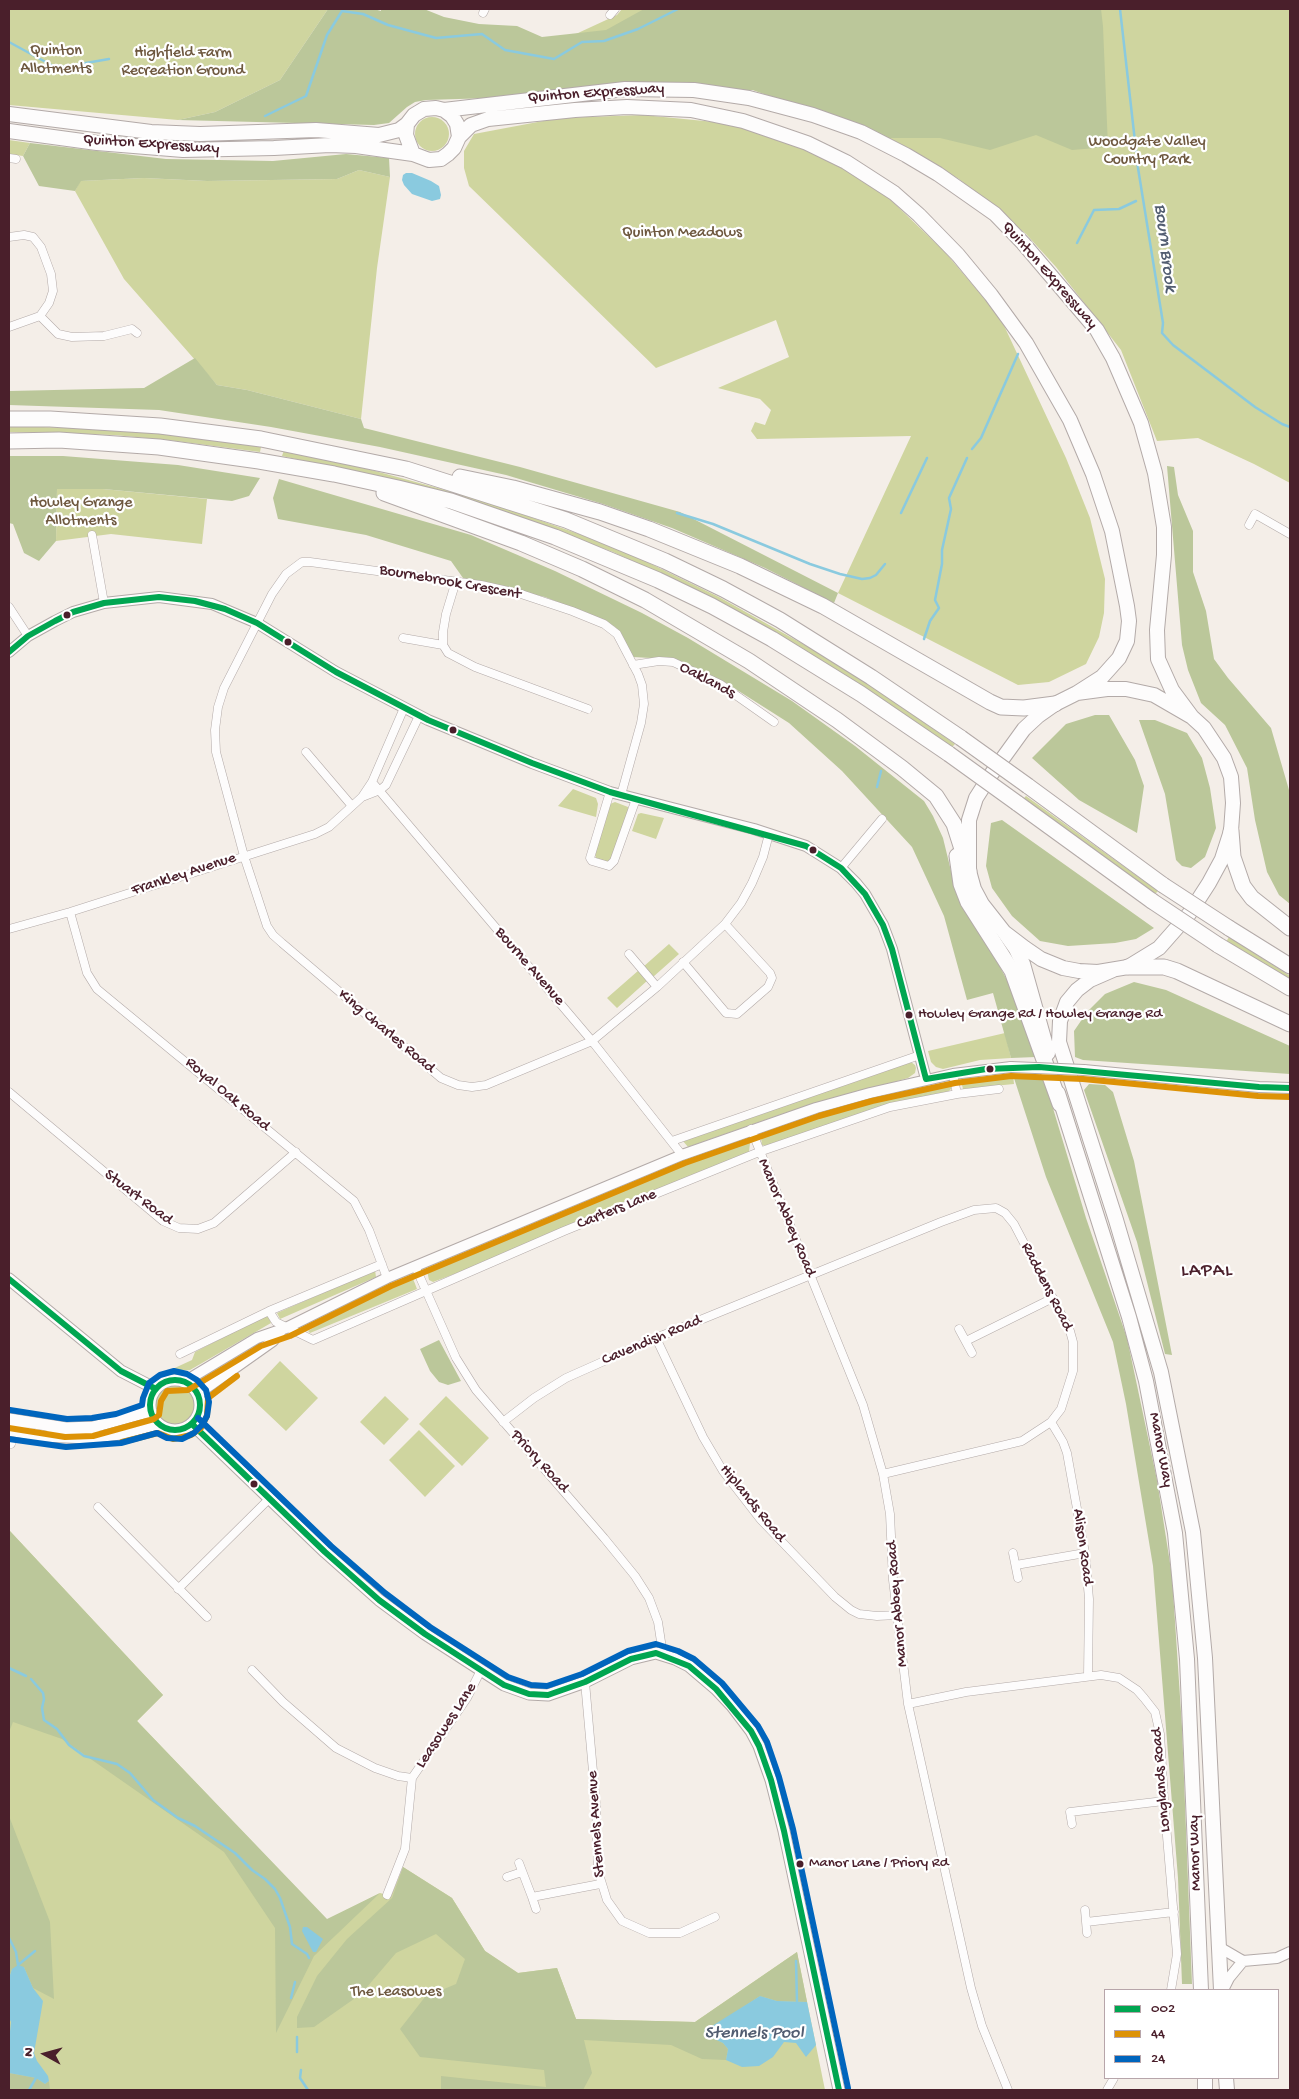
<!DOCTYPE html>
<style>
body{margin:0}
#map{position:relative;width:1299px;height:2099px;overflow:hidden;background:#f4eee8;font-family:"Gochi Hand",sans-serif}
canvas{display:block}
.frame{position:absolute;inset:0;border:10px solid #4a1f2b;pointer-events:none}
.legend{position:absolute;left:1104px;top:1989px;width:175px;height:90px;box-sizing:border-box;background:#fff;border:1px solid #b7a5aa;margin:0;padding:6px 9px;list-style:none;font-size:15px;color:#4a1f2b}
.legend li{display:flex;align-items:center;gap:10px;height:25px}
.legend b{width:25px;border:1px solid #b7a5aa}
.north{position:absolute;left:20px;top:2029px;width:50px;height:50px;-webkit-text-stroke:4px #fff;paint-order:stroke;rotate:277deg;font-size:14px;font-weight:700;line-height:20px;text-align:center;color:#4a1f2b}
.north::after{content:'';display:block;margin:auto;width:18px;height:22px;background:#4a1f2b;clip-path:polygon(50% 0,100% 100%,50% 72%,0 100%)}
</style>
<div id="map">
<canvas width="1299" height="2099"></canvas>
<div class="frame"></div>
<ul class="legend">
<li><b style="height:6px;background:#00a651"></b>002</li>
<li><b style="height:6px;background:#dd9206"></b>44</li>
<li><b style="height:6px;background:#0065bd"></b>24</li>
</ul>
<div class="north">N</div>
</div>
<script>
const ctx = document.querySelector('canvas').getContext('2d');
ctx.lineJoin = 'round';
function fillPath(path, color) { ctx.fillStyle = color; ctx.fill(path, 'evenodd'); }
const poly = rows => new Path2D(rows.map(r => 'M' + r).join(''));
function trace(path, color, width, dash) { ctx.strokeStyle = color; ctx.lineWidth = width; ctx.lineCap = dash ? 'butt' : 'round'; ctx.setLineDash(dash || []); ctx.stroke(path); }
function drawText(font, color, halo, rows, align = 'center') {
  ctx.font = font + ' "Gochi Hand",sans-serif'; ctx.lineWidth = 4.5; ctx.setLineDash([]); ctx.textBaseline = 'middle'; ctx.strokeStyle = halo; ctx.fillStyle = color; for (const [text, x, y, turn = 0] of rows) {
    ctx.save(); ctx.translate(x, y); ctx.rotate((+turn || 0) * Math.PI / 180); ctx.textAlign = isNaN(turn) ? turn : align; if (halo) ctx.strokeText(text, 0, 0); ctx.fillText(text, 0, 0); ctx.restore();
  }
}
const green = poly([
 [9,9,328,9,280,80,215,112,178,120,9,105],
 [622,9,1290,9,1290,483,1254,464,1198,438,1157,441,1121,350,1056,267,1026,234,959,179,888,138,753,90,461,98,539,51,617,15],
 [643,115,735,124,813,150,873,183,944,251,1000,317,1066,458,1090,518,1105,579,1104,613,1099,637,1086,664,1049,682,1018,685,838,593,911,436,757,439,751,431,755,422,765,425,771,410,760,399,718,388,789,357,776,320,656,368,469,186,464,168,464,151,474,134,559,118],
 '415 134a17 17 0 1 1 34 0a17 17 0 1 1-34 0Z',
 [9,140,30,143,23,156,9,154],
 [359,170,390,177,377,268,361,419,247,390,217,385,124,279,75,191,80,181,144,178,207,181,337,179],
 [9,426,111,429,168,434,261,447,260,452,168,440,114,435,9,432],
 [284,450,342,462,482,500,579,534,643,560,719,597,819,653,863,680,955,744,952,747,845,675,770,629,659,573,613,552,528,520,419,486,282,456],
 [57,489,103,489,207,499,202,544,111,534,56,541],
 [573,789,596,798,598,804,596,817,558,806],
 [1026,796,1158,891,1155,894,1023,799],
 [615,802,628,807,628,811,611,860,607,862,596,858,595,854,610,804],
 [641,813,664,818,656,839,632,831,638,814],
 [1229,937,1290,976,1290,979,1226,942],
 [669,944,679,954,653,977,643,967],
 [639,970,648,980,617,1008,607,998],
 [1005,1033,1011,1058,980,1060,943,1069,936,1067,931,1062,928,1051],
 [911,1062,915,1065,916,1068,915,1073,908,1078,782,1114,688,1147,683,1141,894,1066],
 [1013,1075,1014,1084,963,1089,961,1081,965,1078],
 [949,1082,952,1085,951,1089,948,1092,884,1105,766,1146,762,1145,761,1138,765,1131,894,1093],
 [742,1139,750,1143,749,1152,465,1270,433,1282,429,1280,427,1271,451,1259],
 [375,1270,376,1277,280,1319,277,1313],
 [412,1276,417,1289,310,1333,308,1331,372,1293],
 [267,1314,271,1323,190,1370,166,1372,192,1360,195,1352],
 [280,1361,318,1398,286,1431,248,1395],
 '155 1405a20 20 0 1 1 40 0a20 20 0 1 1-40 0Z',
 [385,1396,409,1419,384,1445,360,1422],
 [446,1396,489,1438,462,1466,419,1424],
 [419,1430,455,1466,425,1497,389,1460],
 [9,1530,163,1695,137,1721,327,1920,380,1893,391,1896,403,1867,452,1898,485,1951,518,1973,557,1968,576,2019,695,2022,797,1952,825,2090,9,2090]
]);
const forest = poly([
 [328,9,374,9,381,11,381,9,424,9,444,17,479,24,517,26,542,37,606,30,644,9,1101,9,1103,26,1108,147,1072,150,1036,135,990,150,940,138,888,138,753,90,426,100,415,102,407,107,389,123,374,125,178,120,215,112,280,80],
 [30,143,166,159,273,161,346,154,389,158,390,177,359,170,337,179,207,181,144,178,81,181,75,191,39,186,23,156],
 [195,358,217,385,247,390,361,419,364,428,520,467,680,512,838,593,834,603,765,568,672,528,603,504,506,475,380,447,271,427,159,410,9,405,9,391,144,388],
 [9,456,63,456,178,465,260,478,249,496,232,501,103,489,57,489,56,541,39,561,24,553,13,524,9,523],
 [1167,466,1174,467,1178,495,1193,531,1193,572,1206,611,1214,659,1228,678,1271,728,1289,790,1290,904,1279,895,1267,872,1255,820,1247,768,1225,725,1201,703,1188,670,1182,645],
 [279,479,471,535,555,571,642,613,688,638,792,701,855,746,924,801,933,816,943,838,952,875,963,908,989,946,1009,984,1036,1057,1011,1058,993,993,967,1000,944,916,912,847,842,771,789,723,726,683,696,669,669,659,633,657,615,627,605,621,545,597,463,578,451,561,366,535,278,519,273,498],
 [1095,715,1109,715,1135,760,1144,786,1137,833,1079,800,1032,758,1066,724],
 [1139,720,1155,720,1187,733,1202,758,1210,788,1216,828,1205,857,1191,868,1182,866,1176,860,1165,794],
 [1002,820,1154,928,1136,939,1115,943,1068,946,1040,941,1012,916,992,888,986,866,991,823],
 [1134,982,1166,990,1290,1046,1290,1074,1083,1060,1075,1057,1074,1031,1087,1012,1105,994],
 [1013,1075,1043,1075,1086,1218,1127,1338,1157,1480,1172,1576,1182,1727,1192,1984,1182,1984,1178,1878,1153,1566,1126,1404,1113,1342,1046,1177],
 [1089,1084,1105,1085,1113,1092,1134,1161,1172,1355,1165,1354,1137,1242,1084,1090],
 [439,1340,461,1381,448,1385,439,1382,430,1371,420,1349],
 [9,1530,163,1695,137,1721,327,1919,380,1893,314,1956,276,2033,275,1928,224,1852,62,1739,13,1722,9,1732],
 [9,1816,50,1922,54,1999,33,1988,24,1967,12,1969,9,1978],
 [403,1867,452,1898,485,1951,518,1973,557,1968,576,2019,695,2022,797,1952,807,2002,777,2001,760,1996,737,2011,712,2038,723,2043,728,2049,726,2060,702,2059,671,2045,584,2040,592,2073,583,2090,441,2090,441,2076,546,2087,544,2070,420,2057,400,2029,425,1997,456,1984,465,1959,436,1934,396,1953,361,1994,314,2027,297,2028,297,2017,317,1976,347,1939,392,1898],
 [9,2073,36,2078,45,2084,49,2081,50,2090,9,2090]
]);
const water = poly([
 [406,173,412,173,431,181,439,186,441,195,440,199,432,201,412,194,404,185,402,180,403,175],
 [303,1927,307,1927,323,1939,316,1952,313,1952,302,1931],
 [18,1965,24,1967,33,1988,43,2001,34,2053,37,2061,48,2076,49,2081,45,2084,36,2078,9,2073,9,2041,11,2022,9,2018,9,1978,12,1969],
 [760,1996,777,2001,807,2002,816,2045,806,2057,796,2043,784,2042,773,2057,759,2066,742,2067,726,2060,728,2049,723,2043,712,2038,704,2031]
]);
const stream = poly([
 [1120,9,1138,168,1163,323,1162,333,1173,345,1255,407,1282,424,1290,427],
 [9,42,53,66],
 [57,68,109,59],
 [265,116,306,96,327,35,342,11,363,14,388,25,436,38,482,34,505,50,554,59,582,42,604,41,638,29,678,9],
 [1077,243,1094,210,1119,209,1136,201],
 [972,449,981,438,1018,354],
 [677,513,713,524,810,564,840,574,862,579,870,578,876,575,885,564],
 [901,513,927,458],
 [924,639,930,621,939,608,935,600,942,564,942,550,951,509,949,498,967,458],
 [877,787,881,771],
 [9,1668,26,1676],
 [31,1679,43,1693,44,1699,42,1708,44,1720,57,1729,69,1745,84,1756,117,1764,130,1773,153,1800,178,1818,195,1826,235,1853,252,1870,265,1879,275,1889,280,1898,290,1927,292,1944,307,1954,309,1958],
 [9,1938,16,1952,18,1965],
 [796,1961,797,2001],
 [18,1965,35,1951],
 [291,1998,295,1982],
 [297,2037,297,2052],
 [301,2070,300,2078,308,2090],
 [29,2090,36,2078]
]);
const minor = poly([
 [483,13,485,9],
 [610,15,615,9],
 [9,158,16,159],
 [9,237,24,235,33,237,41,247,51,274,53,291,49,303,40,316,9,327],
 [40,316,58,334,72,337,104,336,132,329,137,333],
 [1249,525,1255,514,1290,534],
 [92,535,104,603],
 [456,581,446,614,443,632,443,645,448,653,475,667,588,709],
 [9,607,28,636],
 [403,638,443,645],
 [633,665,659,661,673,662,720,684,774,722],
 [306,752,352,806],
 [372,782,592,1041,682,1155],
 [610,792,590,858,592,861,609,866,614,861,636,799],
 [621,795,641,723,644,704,642,685,638,674,617,634,604,624,572,611,521,594,481,585,310,562,302,562,286,574,272,594,224,688,218,707,215,730,216,752,244,856,267,926,273,935,282,943,441,1078,458,1085,472,1087,486,1085,592,1041,657,987,725,924,741,903,752,883,763,857,769,834],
 [362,797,380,790,386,785,419,716],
 [841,868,882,819],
 [70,912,87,973,97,989,354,1201,369,1230,387,1278],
 [9,929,70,912,315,834,329,827,362,797,372,782,404,708],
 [629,954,657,987],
 [683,962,726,1013,737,1014,768,987,772,978,770,973,725,924],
 [953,1074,957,1094,999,1089],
 [9,1092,163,1221,179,1228,198,1229,214,1223,296,1152],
 [751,1129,863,1405,883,1474,890,1514,893,1580,908,1704,971,1988,982,2026,1008,2090],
 [672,1141,920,1055],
 [415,1266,456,1358,476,1390,604,1538,635,1576,649,1598,658,1622,663,1655],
 [269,1311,276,1322,313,1340,564,1231,759,1152,890,1107,957,1094],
 [959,1329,972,1353],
 [656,1338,703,1437,723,1471,761,1520,835,1597,851,1610,859,1614,877,1616,898,1615],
 [966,1341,1053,1298],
 [180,1354,269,1311,382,1264],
 [503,1422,534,1398,566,1378,656,1338,941,1222,974,1210,996,1208,1005,1213,1014,1224,1070,1331,1073,1342,1073,1371,1061,1409,1051,1422,1022,1441,883,1474],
 [1051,1422,1063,1442,1067,1453,1085,1553,1089,1599,1088,1676],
 [9,1443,11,1444],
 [98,1507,207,1617],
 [1013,1553,1018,1578],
 [1016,1565,1085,1553],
 [178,1589,269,1499],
 [252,1670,283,1702,336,1748,375,1768,398,1776,412,1778],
 [585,1682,596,1805,598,1871,607,1900,622,1921,649,1933,680,1933,715,1917],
 [908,1704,966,1692,1101,1675,1119,1678,1137,1690,1144,1698,1155,1712,1160,1734,1164,1801,1177,1954,1171,1990],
 [1072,1824,1070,1812,1164,1801],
 [519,1863,532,1897,600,1884],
 [507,1877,522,1872],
 [387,1895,405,1849,412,1778,467,1698,480,1672],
 [532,1897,536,1909],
 [1085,1910,1087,1933],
 [1086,1922,1174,1912],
 [1107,2090,1114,2078]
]);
const tertiary = poly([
 [9,652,28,636,55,621,73,612,104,603,159,597,212,604,257,623,336,672,428,720,532,763,610,792,754,829,806,846,841,868,856,883,865,894,883,925,892,949,926,1079],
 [1084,1070,1259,1087,1290,1088],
 [184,1382,257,1338,286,1328,387,1278,682,1155,816,1108,870,1093,953,1074,1011,1067],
 [198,1394,273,1341,281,1331],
 [1219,1947,1243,1961,1277,1958,1290,1952],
 [1223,1990,1229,1978,1243,1961]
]);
const secondary = poly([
 [9,1279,121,1371,156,1389],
 '150 1405a25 25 0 1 1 50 0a25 25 0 1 1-50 0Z',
 [9,1419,66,1428,93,1427,151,1411],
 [192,1424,325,1552,379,1600,425,1634,504,1685,529,1694,548,1695,585,1682,631,1659,656,1653,675,1659,689,1666,716,1689,732,1706,751,1731,759,1746,771,1780,784,1831,839,2090],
 [9,1430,42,1436,88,1438,120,1434,158,1424]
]);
const trunk = poly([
 [436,108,444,110,452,116,457,124,459,137,454,148,448,154,441,159,429,160,413,154,406,135,407,124,414,115,424,109,436,108],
 [444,110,625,89,694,90,749,98,813,115,861,132,906,155,938,174,995,214,1023,243,1097,330,1113,358,1141,423,1155,473,1164,527,1164,555,1157,630,1158,659,1172,690,1192,717],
 [9,114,151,132,200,134,316,130,379,135,399,130,407,124],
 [9,131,97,143,183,150,274,148,330,145,356,146,413,154],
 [459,137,471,125,488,119,575,110,627,107,691,110,743,121,807,143,846,162,894,193,919,215,958,255,991,295,1026,343,1070,420,1093,474,1112,531,1127,606,1129,621,1127,641,1119,658,1102,677,1077,693],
 [1107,689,1126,689,1154,695,1192,717,1204,728,1224,758,1231,777,1233,803,1231,831,1222,859,1209,883,1189,914,1159,948,1128,967,1098,972,1079,971,1063,968,1041,959,1025,948,1004,932,982,904,974,889,969,871,969,820,976,798,990,776,1024,729,1038,716,1055,704,1077,693,1107,689],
 [1004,932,1016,949,1023,964,1048,1053],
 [1113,970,1090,980,1077,990,1067,1002,1060,1021,1059,1042,1116,1220,1161,1372,1193,1532,1205,1658,1221,1990],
 [1058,1093,1129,1317,1146,1381,1175,1533,1187,1659,1201,1990],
 [1205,2078,1205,2090],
 [1226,2078,1227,2090]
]);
const motorway = poly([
 [9,419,50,419,160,426,261,439,406,469,566,520,665,561,723,589,780,620,871,677,961,738],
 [9,441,59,440,159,447,259,461,334,474,398,488,451,501,555,537,658,580,712,606,772,639,861,694,949,754],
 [460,477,513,488,600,512,649,529,740,566,823,606,990,702,1001,707,1024,708,1055,704],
 [384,493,521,543,582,569,645,600,749,661,837,720,902,768,936,796,954,824,969,871],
 [1028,786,1163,885],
 [1017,803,1152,901],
 [1231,831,1233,857,1243,886,1252,898,1290,928],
 [957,856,961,884,968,902,1012,971,1060,1104],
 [1229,928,1290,966],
 [1218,945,1290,988],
 [1128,967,1164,967,1177,971,1290,1024]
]);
const tertiaryBridge = poly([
 [1011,1067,1084,1070]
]);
const motorwayBridge = poly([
 [961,738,1028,786],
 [949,754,1017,803],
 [1163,885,1229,928],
 [1152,901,1218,945]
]);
const bus1 = poly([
 [9,652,28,636,55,621,73,612,104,603,159,597,195,601,225,609,257,623,336,672,428,720,532,763,610,792,806,846,841,868,865,894,883,925,892,949,926,1079,986,1069,1039,1067,1259,1087,1290,1088],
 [9,1279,121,1371,156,1389],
 '150 1405a25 25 0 1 1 50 0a25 25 0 1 1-50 0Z',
 [192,1424,325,1552,379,1600,425,1634,504,1685,529,1694,548,1695,585,1682,631,1659,656,1653,689,1666,716,1689,751,1731,759,1746,771,1780,784,1831,839,2090]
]);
const bus2 = poly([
 [9,1428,65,1437,93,1436,154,1419,159,1415,161,1401,167,1391,188,1390,261,1346,290,1336,391,1286,685,1163,819,1116,872,1101,955,1083,1011,1076,1083,1079,1258,1096,1290,1097],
 [122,1442,158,1433,173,1439,191,1435,201,1428,207,1416,208,1398,237,1376]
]);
const bus3 = poly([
 [198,1418,331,1546,385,1593,430,1627,508,1677,531,1685,547,1686,582,1674,628,1651,656,1644,678,1651,694,1659,722,1683,758,1726,767,1742,779,1777,793,1829,848,2088],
 [9,1439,66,1447,121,1443,157,1433,167,1438,182,1439,194,1433,202,1425,207,1416,209,1402,206,1390,197,1380,187,1374,174,1371,160,1375,149,1383,143,1398,142,1405,116,1414,92,1418,67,1419,10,1410]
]);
const markers = [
 [67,615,4.5,"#4a1f2b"],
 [288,642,4.5,"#4a1f2b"],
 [453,730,4.5,"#4a1f2b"],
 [813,850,4.5,"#4a1f2b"],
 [909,1015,4.5,"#4a1f2b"],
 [990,1069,4.5,"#4a1f2b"],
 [254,1484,4.5,"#4a1f2b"],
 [800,1864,4.5,"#4a1f2b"]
];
const busNames = [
 ["Howley Grange Rd / Howley Grange Rd",918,1015],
 ["Manor Lane / Priory Rd",809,1864]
];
const parkNames = [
 ["Quinton",56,52],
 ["Allotments",56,70],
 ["Highfield Farm",183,54],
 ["Recreation Ground",183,72],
 ["Woodgate Valley",1147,143],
 ["Country Park",1147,161],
 ["Quinton Meadows",682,234],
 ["Howley Grange",81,504],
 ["Allotments",81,522],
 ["The Leasowes",396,1993]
];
const streetNames = [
 ["Quinton Expressway",596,94,-4],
 ["Quinton Expressway",151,145,4],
 ["Quinton Expressway",1049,276,49],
 ["Bournebrook Crescent",450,583,10],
 ["Oaklands",707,681,28],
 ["Frankley Avenue",184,875,-18],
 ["Bourne Avenue",529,967,49],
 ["King Charles Road",386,1032,40],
 ["Royal Oak Road",227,1095,40],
 ["Stuart Road",138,1198,37],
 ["Carters Lane",617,1210,-22],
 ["Manor Abbey Road",786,1218,67],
 ["Raddens Road",1046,1287,63],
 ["Cavendish Road",652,1341,-23],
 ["Manor Way",1160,1450,79],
 ["Priory Road",539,1462,48],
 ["Hiplands Road",752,1504,51],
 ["Alison Road",1082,1547,82],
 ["Manor Abbey Road",898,1604,-95],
 ["Leasowes Lane",447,1726,-57],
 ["Longlands Road",1162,1780,-95],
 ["Stennels Avenue",597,1824,-94],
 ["Manor Way",1196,1853,-92]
];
const waterNames = [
 ["Bourn Brook",1164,248,83],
 ["Stennels Pool",754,2034]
];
const quarterNames = [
 ["LAPAL",1207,1272]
];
fillPath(green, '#cfd59f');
fillPath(forest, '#bbc79a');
fillPath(water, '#8acadf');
trace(stream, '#8acadf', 2.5);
trace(minor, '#b3aaa8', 9);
trace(tertiary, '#b3aaa8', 12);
trace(secondary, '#b3aaa8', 13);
trace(trunk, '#b3aaa8', 16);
trace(motorway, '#b3aaa8', 17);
trace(minor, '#fdfcfc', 8);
trace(tertiary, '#fdfcfc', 10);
trace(secondary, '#fdfcfc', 11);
trace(trunk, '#fdfcfc', 14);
trace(motorway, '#fdfcfc', 15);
trace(tertiaryBridge, '#b3aaa8', 12, []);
trace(motorwayBridge, '#b3aaa8', 17, []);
trace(tertiaryBridge, '#fdfcfc', 10);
trace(motorwayBridge, '#fdfcfc', 15);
trace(bus1, '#00a651', 6);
trace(bus2, '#dd9206', 6);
trace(bus3, '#0065bd', 6);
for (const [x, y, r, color] of markers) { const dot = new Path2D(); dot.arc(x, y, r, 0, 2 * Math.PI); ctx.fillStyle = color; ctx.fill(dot); trace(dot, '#fff', 2); }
drawText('15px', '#4a1f2b', '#fff', busNames, 'left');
drawText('16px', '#6e583f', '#fff', parkNames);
drawText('16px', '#4a1f2b', '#fff', streetNames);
drawText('italic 18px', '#525d71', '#fff', waterNames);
ctx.letterSpacing = '1px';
drawText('19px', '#4a1f2b', '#fff', quarterNames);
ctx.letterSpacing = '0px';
</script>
